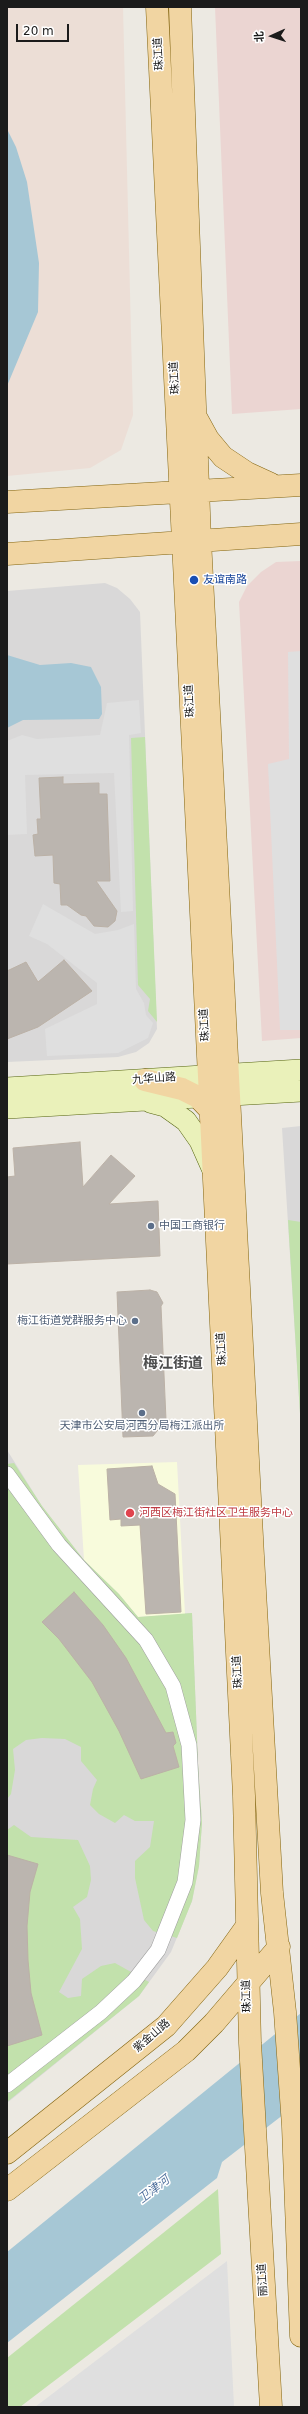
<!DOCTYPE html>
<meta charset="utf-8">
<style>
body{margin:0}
#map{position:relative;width:308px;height:2414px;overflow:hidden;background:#ece9e2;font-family:"DejaVu Sans","Noto Sans SC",sans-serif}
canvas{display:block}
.frame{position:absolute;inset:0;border:8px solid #1b1b1b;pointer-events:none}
.north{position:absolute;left:252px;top:16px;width:40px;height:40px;-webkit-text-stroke:3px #fff;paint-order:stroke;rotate:267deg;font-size:11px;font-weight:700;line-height:16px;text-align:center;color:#1b1b1b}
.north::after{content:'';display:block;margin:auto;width:14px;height:18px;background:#1b1b1b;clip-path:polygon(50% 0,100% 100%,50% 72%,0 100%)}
.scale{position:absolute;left:16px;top:24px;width:53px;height:18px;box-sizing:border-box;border:2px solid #1b1b1b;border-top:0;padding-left:5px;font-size:12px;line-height:14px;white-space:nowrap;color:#1b1b1b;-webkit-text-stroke:3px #fff;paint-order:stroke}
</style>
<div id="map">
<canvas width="308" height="2414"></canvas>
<div class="frame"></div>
<div class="north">北</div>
<div class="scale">20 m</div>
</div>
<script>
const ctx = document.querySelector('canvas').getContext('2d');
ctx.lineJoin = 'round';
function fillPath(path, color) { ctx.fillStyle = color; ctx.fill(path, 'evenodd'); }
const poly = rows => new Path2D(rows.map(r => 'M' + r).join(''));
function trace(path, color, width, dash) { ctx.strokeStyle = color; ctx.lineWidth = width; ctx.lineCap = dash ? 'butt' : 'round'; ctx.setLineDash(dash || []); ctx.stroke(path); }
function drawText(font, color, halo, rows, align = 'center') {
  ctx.font = font + ' "DejaVu Sans","Noto Sans SC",sans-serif'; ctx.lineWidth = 3; ctx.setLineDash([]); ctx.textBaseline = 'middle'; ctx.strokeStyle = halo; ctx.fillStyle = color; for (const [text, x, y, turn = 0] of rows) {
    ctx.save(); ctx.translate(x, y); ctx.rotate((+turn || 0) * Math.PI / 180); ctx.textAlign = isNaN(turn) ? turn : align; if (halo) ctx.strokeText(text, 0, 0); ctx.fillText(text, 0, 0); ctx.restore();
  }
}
const residential = poly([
 [105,583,117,588,130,599,140,612,157,1029,149,1043,136,1052,118,1057,7,1062,7,591],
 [301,1126,301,1430,282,1128],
 [7,1450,42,1506,84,1560,119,1594,138,1617,192,1613,198,1763,202,1823,199,1866,192,1901,171,1952,139,1996,7,2103]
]);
const commercial = poly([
 [215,7,301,7,301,409,232,414],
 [301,561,301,1038,262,1041,239,602,247,586,261,572,276,562]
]);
const education = poly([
 [177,1462,185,1614,138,1617,119,1594,84,1560,78,1465]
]);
const military = poly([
 [7,7,123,7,133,415,121,450,90,468,7,476]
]);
const grass = poly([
 [145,737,157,1022,148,1011,150,999,138,985,131,738],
 [288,1220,301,1222,301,1430],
 [14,1463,42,1506,84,1560,119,1594,138,1617,192,1613,198,1763,202,1823,199,1866,192,1901,177,1938,153,1931,144,1920,135,1878,135,1861,150,1847,154,1821,135,1821,124,1815,115,1823,99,1814,90,1805,93,1789,97,1780,81,1761,81,1747,65,1739,42,1738,26,1740,13,1749,15,1770,11,1794,7,1799,7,1464],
 [14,1825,31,1837,78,1840,90,1866,91,1880,87,1897,73,1907,80,1919,82,1949,59,1992,68,1998,81,1996,82,1979,101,1966,115,1963,149,1982,139,1996,7,2102,7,1830],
 [218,2189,221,2254,20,2407,7,2407,7,2358]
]);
const parking = poly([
 [301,651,301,1030,280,1030,268,764,289,759,288,652],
 [139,700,141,733,129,735,133,911,121,912,114,773,25,775,27,834,7,835,7,741,22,735,37,739,100,735,107,703],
 [43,904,95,934,118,930,134,924,136,989,144,1003,146,1015,153,1023,148,1038,118,1053,47,1056,45,1029,97,1004,97,983,47,944,29,936],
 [227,2261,234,2407,35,2407]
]);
const water = poly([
 [7,129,16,147,27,182,39,263,38,312,7,386],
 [7,655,40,665,71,663,91,667,101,687,102,714,99,719,23,720,7,728],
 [301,2013,301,2101,222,2162,217,2178,7,2343,7,2252]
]);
const building = poly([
 [63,777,63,784,99,783,99,794,107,794,110,881,96,881,117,911,115,921,108,927,94,926,86,916,81,915,67,905,61,905,60,884,54,883,53,855,35,856,33,835,38,834,37,819,41,819,39,778,63,777],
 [64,960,92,991,38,1027,7,1039,7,971,26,962,38,982,64,960],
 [80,1142,83,1187,111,1155,135,1176,109,1204,158,1201,160,1256,7,1264,7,1177,15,1176,13,1148,80,1142],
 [150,1290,157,1292,163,1303,161,1306,166,1420,153,1436,123,1437,117,1292,150,1290],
 [152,1466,158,1484,175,1494,181,1612,146,1614,140,1525,121,1526,121,1519,110,1520,107,1469,152,1466],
 [74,1592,103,1625,126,1658,166,1733,173,1732,176,1743,173,1746,179,1767,141,1779,119,1731,92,1682,59,1639,42,1622,74,1592],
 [7,1855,38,1864,30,1892,27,1926,28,1960,31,1993,42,2035,7,2046,7,1855]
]);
const street = poly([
 [7,1474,59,1545,146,1640,173,1686,189,1745,193,1820,185,1882,158,1950,134,1981,101,2012,7,2085]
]);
const secondary = poly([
 [7,1088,301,1070],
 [150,1102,165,1106,186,1121,200,1141,212,1168],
 [7,1108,301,1091]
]);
const primary = poly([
 [157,7,244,1796,250,2043,271,2407],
 [180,7,200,540,253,1556,272,1893,285,2012,293,2126,301,2336],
 [197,419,208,439,223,457,247,473,271,484],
 [7,502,301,485],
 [7,554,301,534],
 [145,1080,182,1089,198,1097,216,1116],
 [7,2153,166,2026,217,1968,247,1926],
 [7,2190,186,2051,214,2023,279,1947]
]);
const markers = [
 [194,580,5,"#1a4fb4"],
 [151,1226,4,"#5c6f8a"],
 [135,1321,4,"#5c6f8a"],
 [142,1413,4,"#5c6f8a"],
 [130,1513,5,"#e0444e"]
];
const streetNames = [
 ["珠江道",159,54,-93],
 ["珠江道",175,378,-93],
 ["珠江道",190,701,-93],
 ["珠江道",205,1025,-93],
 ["九华山路",154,1079,-4],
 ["珠江道",222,1349,-93],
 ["珠江道",238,1672,-93],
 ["珠江道",247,1996,-92],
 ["紫金山路",152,2036,-41],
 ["丽江道",263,2280,-93]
];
const transitNames = [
 ["友谊南路",203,580]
];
const serviceNames = [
 ["中国工商银行",159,1226],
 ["梅江街道党群服务中心",127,1321,"right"],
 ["天津市公安局河西分局梅江派出所",142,1426,"center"]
];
const healthNames = [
 ["河西区梅江街社区卫生服务中心",139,1513]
];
const waterNames = [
 ["卫津河",154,2190,-38]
];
const districtNames = [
 ["梅江街道",173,1364]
];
fillPath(residential, '#d9d8d8');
fillPath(commercial, '#ebd5d2');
fillPath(education, '#f8fbdc');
fillPath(military, '#ecded6');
fillPath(grass, '#c2e1ac');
fillPath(parking, '#dfdfdf');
fillPath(water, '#a6c7d5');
fillPath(building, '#bbb5af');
trace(building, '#bbb1a6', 1);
trace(street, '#9f9f9f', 16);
trace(secondary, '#556410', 22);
trace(primary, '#836510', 23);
trace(street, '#fff', 15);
trace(secondary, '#eaf1ba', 21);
trace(primary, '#f1d5a2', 22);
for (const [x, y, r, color] of markers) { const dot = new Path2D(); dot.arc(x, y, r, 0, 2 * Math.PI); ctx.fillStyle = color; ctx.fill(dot); trace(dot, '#fff', 1.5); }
drawText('11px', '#1b1b1b', '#fff', streetNames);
drawText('11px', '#164399', '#fff', transitNames, 'left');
drawText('11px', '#4e5e75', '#fff', serviceNames, 'left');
drawText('11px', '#be3a42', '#fff', healthNames, 'left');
drawText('italic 12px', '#53739f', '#fff', waterNames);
drawText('bold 15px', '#4e4e4e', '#fff', districtNames);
</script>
